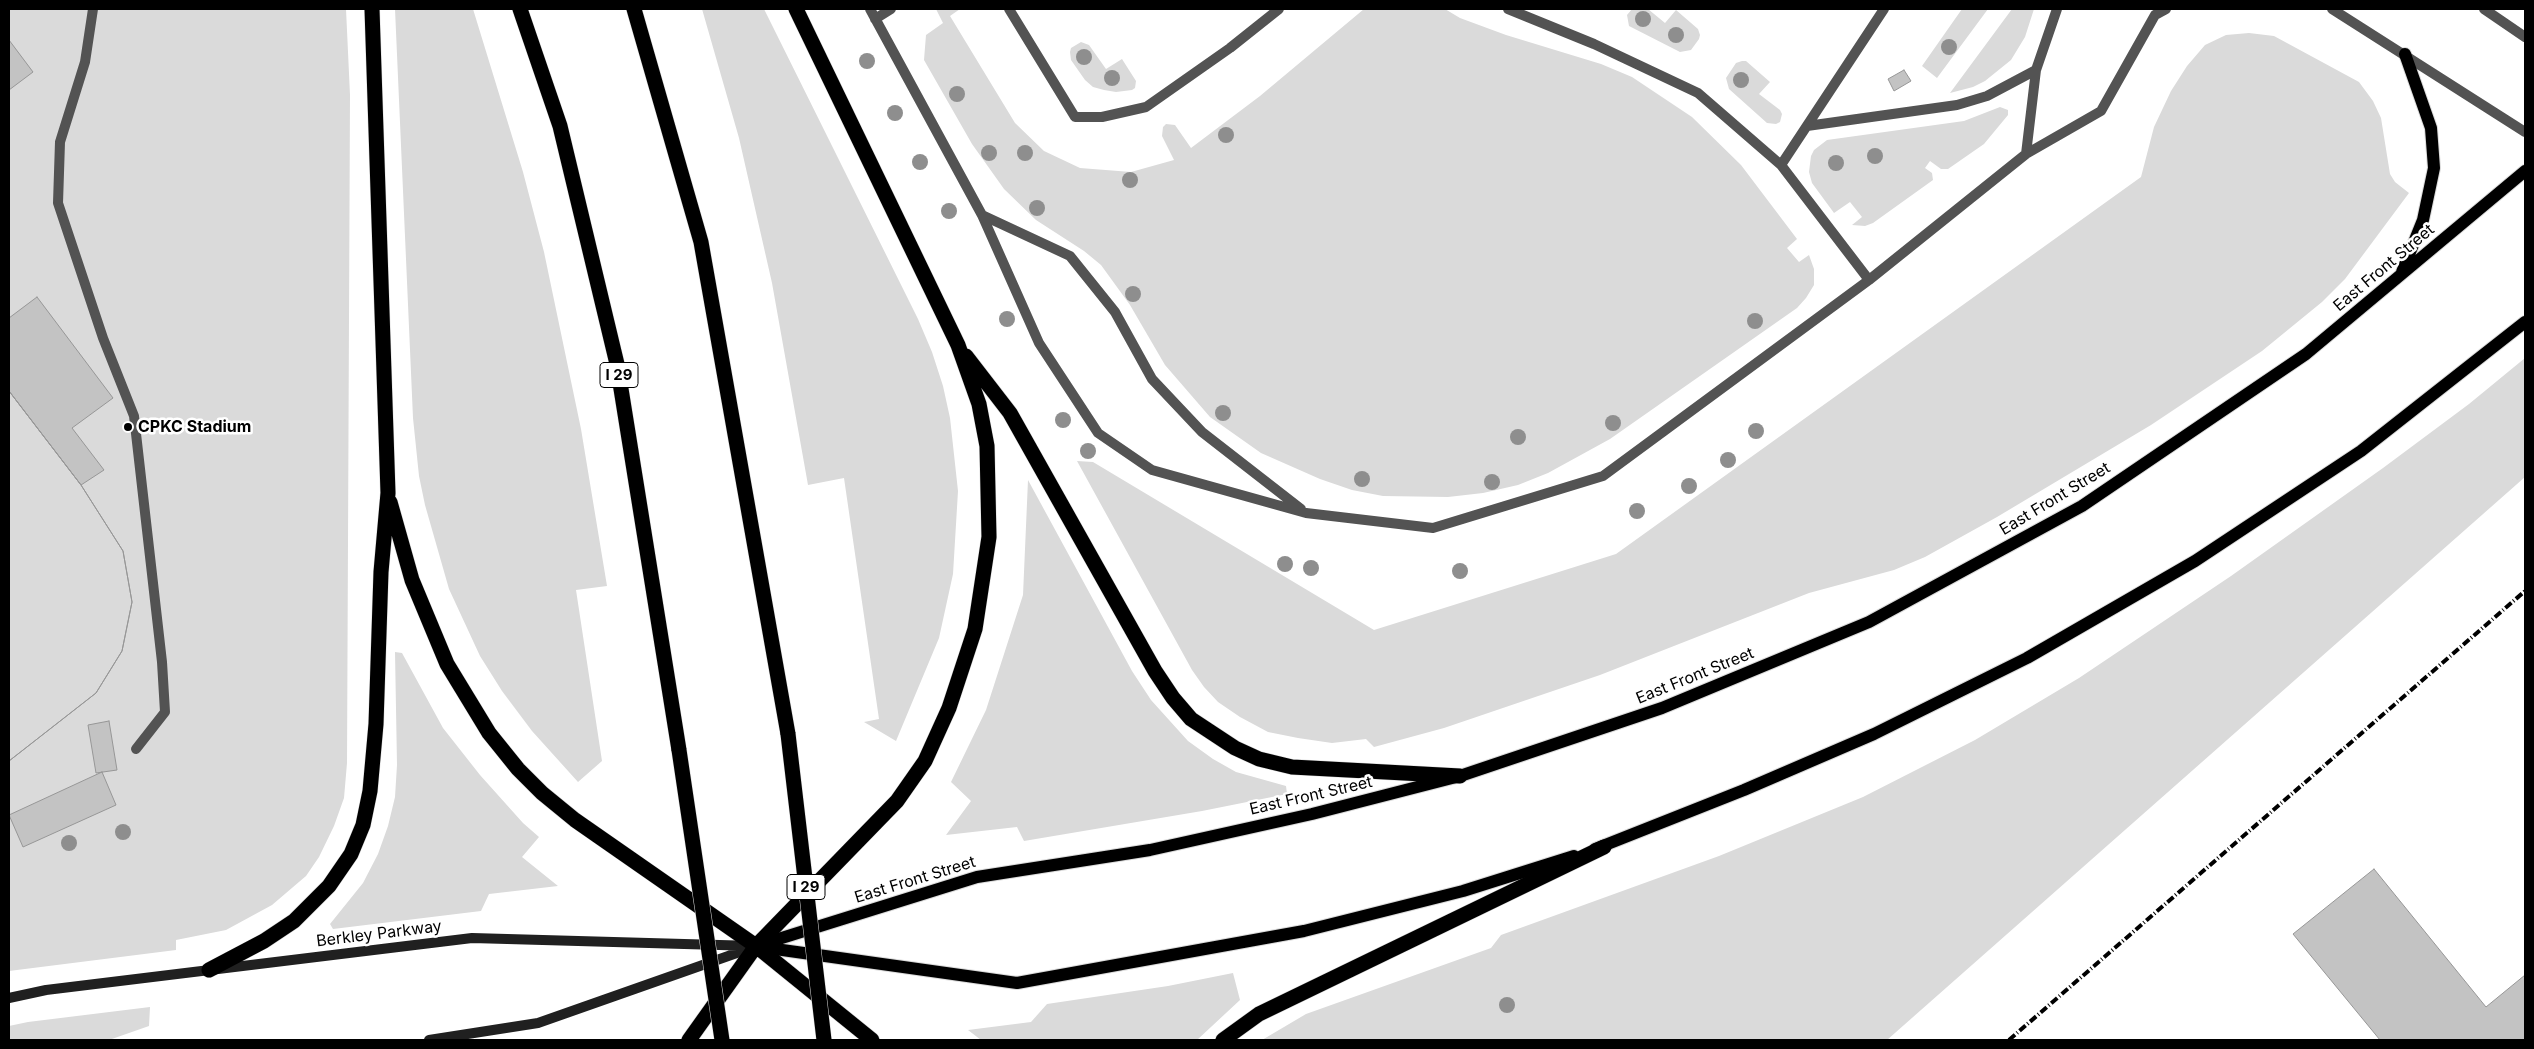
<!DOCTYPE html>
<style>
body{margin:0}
#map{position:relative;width:2534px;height:1049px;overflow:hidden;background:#fff;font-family:Inter,sans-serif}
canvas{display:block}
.frame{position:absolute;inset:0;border:10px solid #000;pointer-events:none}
</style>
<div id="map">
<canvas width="2534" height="1049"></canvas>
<div class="frame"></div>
</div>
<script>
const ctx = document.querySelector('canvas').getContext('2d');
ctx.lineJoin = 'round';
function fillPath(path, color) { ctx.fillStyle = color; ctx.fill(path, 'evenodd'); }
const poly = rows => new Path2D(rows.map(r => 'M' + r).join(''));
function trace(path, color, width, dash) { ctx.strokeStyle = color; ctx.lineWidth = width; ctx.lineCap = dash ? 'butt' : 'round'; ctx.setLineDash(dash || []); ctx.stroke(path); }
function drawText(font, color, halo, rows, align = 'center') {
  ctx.font = font + ' Inter,sans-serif'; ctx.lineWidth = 5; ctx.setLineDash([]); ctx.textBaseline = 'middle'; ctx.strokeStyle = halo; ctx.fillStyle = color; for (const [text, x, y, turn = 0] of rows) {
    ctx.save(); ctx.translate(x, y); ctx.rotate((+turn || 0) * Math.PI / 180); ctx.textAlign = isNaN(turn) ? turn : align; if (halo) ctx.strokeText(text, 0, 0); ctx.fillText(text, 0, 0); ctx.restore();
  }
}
const green = poly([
 [9,9,346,9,350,95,347,763,344,798,334,826,319,857,306,876,272,905,226,930,176,940,176,950,9,971],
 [395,9,473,9,523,172,544,252,581,429,607,586,576,590,602,761,578,782,532,731,502,691,480,656,449,589,425,505,419,476,413,418],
 [702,9,764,9,918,319,932,352,943,386,950,418,958,491,953,574,939,638,896,741,864,722,879,719,844,478,808,485,772,283,739,138],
 [936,9,960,9,950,16,1015,123,1044,151,1080,168,1131,172,1174,160,1162,136,1163,127,1166,124,1175,125,1191,148,1260,96,1364,9,1445,9,1460,18,1506,35,1601,64,1632,77,1692,117,1741,165,1797,239,1787,248,1799,262,1809,255,1814,269,1814,285,1806,298,1797,308,1610,439,1548,473,1518,485,1483,493,1448,497,1383,496,1352,490,1320,479,1261,453,1210,417,1165,365,1130,305,1101,265,1084,251,1036,220,1004,189,972,144,924,60,926,35,943,23],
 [1632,9,1648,9,1665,23,1676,10,1698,29,1700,35,1699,39,1691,50,1680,52,1629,26,1627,15],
 [1962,9,1988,9,1937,78,1922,66],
 [2012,9,2034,9,2025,37,2011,60,1985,81,1973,87,1950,93],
 [2249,33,2274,36,2359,82,2373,101,2381,118,2390,174,2395,182,2409,193,2345,279,2322,302,2262,351,2151,425,1997,517,1925,557,1894,570,1809,593,1600,675,1444,728,1374,747,1366,739,1332,743,1298,738,1268,732,1240,717,1218,702,1204,687,1192,670,1077,461,1093,462,1374,630,1616,554,2141,177,2154,127,2171,91,2187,66,2205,45,2226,35],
 [1081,42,1089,45,1106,69,1122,59,1136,81,1135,88,1132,90,1116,92,1104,90,1093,87,1085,80,1071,60,1070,52,1071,48],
 [1742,61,1746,61,1770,82,1759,94,1780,110,1782,114,1780,122,1776,124,1767,123,1729,89,1726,78,1736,63],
 [2000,107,2008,110,2008,115,1984,144,1948,169,1941,169,1930,161,1925,168,1932,173,1933,180,1873,223,1865,226,1852,225,1862,217,1850,202,1834,213,1812,183,1809,172,1811,156,1814,150,1827,140,1964,121],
 [2525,358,2525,477,1887,1040,1262,1040,1306,1014,1491,948,1501,935,1719,856,1863,797,1975,740,2079,678,2231,576,2383,468,2469,404],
 [1028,480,1132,671,1151,700,1188,741,1213,759,1236,772,1286,786,1287,794,1202,811,1024,841,1017,827,946,835,971,801,951,782,986,710,1023,595],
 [395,652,402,653,443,728,480,775,523,823,539,837,522,857,558,886,489,894,481,911,333,929,330,924,363,883,378,854,388,826,395,797,397,765],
 [1233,973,1240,1000,1197,1040,981,1040,968,1030,1031,1022,1047,1004,1168,986],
 [150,1007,149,1026,109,1040,9,1040,9,1026,28,1022]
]);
const building = poly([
 [9,40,33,72,9,90,9,40],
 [1904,70,1911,81,1894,91,1888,79,1904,70],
 [37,297,113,398,72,428,104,470,81,485,9,391,9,318,37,297],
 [9,391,81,485,123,551,132,602,122,651,96,693,9,761,9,391],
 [9,391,81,485,123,551,132,602,122,651,96,693,9,761,9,391],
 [109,721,117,770,96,773,88,725,109,721],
 [102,772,116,805,23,847,9,815,102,772],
 [2374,869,2486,1007,2525,975,2525,1040,2380,1040,2293,934,2374,869]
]);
const lane = poly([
 [93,9,85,62,60,142,58,203,103,338,134,416,162,662,165,712,136,749],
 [870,9,982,215,1039,343,1098,433,1152,470,1306,513,1433,528,1603,476,1869,280,2026,154,2101,111,2155,15,2166,9],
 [1009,9,1075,117,1102,117,1146,107,1230,48,1279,9],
 [1508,9,1594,44,1698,93,1781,165,1869,280],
 [2332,9,2525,132],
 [2484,9,2525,37],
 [875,19,891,9],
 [1807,126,1957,105,1987,96,2036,70],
 [2026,154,2036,70,2057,9],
 [1781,165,1884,9],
 [982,215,1070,256,1115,312,1152,379,1202,432,1301,509]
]);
const secondary = poly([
 [9,998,46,990,472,938,755,946],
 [429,1040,538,1023,751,948]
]);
const primary = poly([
 [2402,272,2423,220,2434,168,2431,128,2405,54],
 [1595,849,1744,790,1874,734,2027,658,2195,561,2361,451,2525,322],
 [756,946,977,877,1150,850,1312,814,1460,776,1662,708,1869,622,2082,506,2306,354,2525,171],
 [761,947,1017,983,1304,931,1463,891,1574,856]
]);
const highway = poly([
 [520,9,560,126,617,364,679,750],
 [634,9,701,242,788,734],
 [966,356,1010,413,1155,671,1173,698,1191,719,1235,748,1259,759,1292,767,1460,776],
 [390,502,412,580,447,664,489,733,518,769,542,793,575,820,756,946,872,1040],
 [209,970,264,941,294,921,329,886,351,854,363,825,370,791,376,724,381,572,388,493,372,9],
 [689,1040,756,946,897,801,925,761,949,708,975,629,989,537,987,446,979,404,958,345,796,9],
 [1223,1040,1259,1014,1604,847]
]);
const rail = poly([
 [2009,1040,2525,591]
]);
const highwayBridge = poly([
 [788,734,824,1040],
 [679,750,722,1040]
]);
const trees = [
 [1643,19],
 [1676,35],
 [1949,47],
 [1084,57],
 [867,61],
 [1112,78],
 [1741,80],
 [957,94],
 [895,113],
 [1226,135],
 [989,153],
 [1025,153],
 [1875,156],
 [920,162],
 [1836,163],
 [1130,180],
 [1037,208],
 [949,211],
 [1133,294],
 [1007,319],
 [1755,321],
 [1223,413],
 [1063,420],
 [1613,423],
 [1756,431],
 [1518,437],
 [1088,451],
 [1728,460],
 [1362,479],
 [1492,482],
 [1689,486],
 [1637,511],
 [1285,564],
 [1311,568],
 [1460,571],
 [123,832],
 [69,843],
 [1507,1005]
];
const markers = [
 [128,427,5,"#000"]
];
const shields = [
 [619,375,38],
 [806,887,38]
];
const shieldNames = [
 ["I 29",619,375],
 ["I 29",806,887]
];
const streetNames = [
 ["East Front Street",2384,268,-40],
 ["East Front Street",2055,499,-31],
 ["East Front Street",1695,676,-22],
 ["East Front Street",1311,796,-13],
 ["East Front Street",915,880,-17],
 ["Berkley Parkway",379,934,-7]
];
const poiNames = [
 ["CPKC Stadium",138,427]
];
fillPath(green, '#dadada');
fillPath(building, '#c3c3c3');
trace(building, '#979797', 1);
trace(primary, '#dbdbdb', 14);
trace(highway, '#dbdbdb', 16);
trace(lane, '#535353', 10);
trace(secondary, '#202020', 10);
trace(primary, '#000', 12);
trace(highway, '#000', 15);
trace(rail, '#000', 4, [8, 2.5, 1, 2.5]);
trace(highwayBridge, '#dbdbdb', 16, []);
trace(highwayBridge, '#000', 15);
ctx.fillStyle = '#8e8e8e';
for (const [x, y] of trees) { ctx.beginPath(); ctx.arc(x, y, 8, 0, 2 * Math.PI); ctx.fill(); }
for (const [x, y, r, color] of markers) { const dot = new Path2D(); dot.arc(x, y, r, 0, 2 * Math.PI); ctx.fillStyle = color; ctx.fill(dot); trace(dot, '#fff', 2); }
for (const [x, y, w] of shields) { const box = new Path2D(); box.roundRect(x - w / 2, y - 12.5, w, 25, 4); ctx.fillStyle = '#fff'; ctx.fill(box); trace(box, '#000', 1); }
drawText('bold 15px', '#000', null, shieldNames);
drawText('16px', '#000', '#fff', streetNames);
drawText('bold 16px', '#000', '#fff', poiNames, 'left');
</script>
